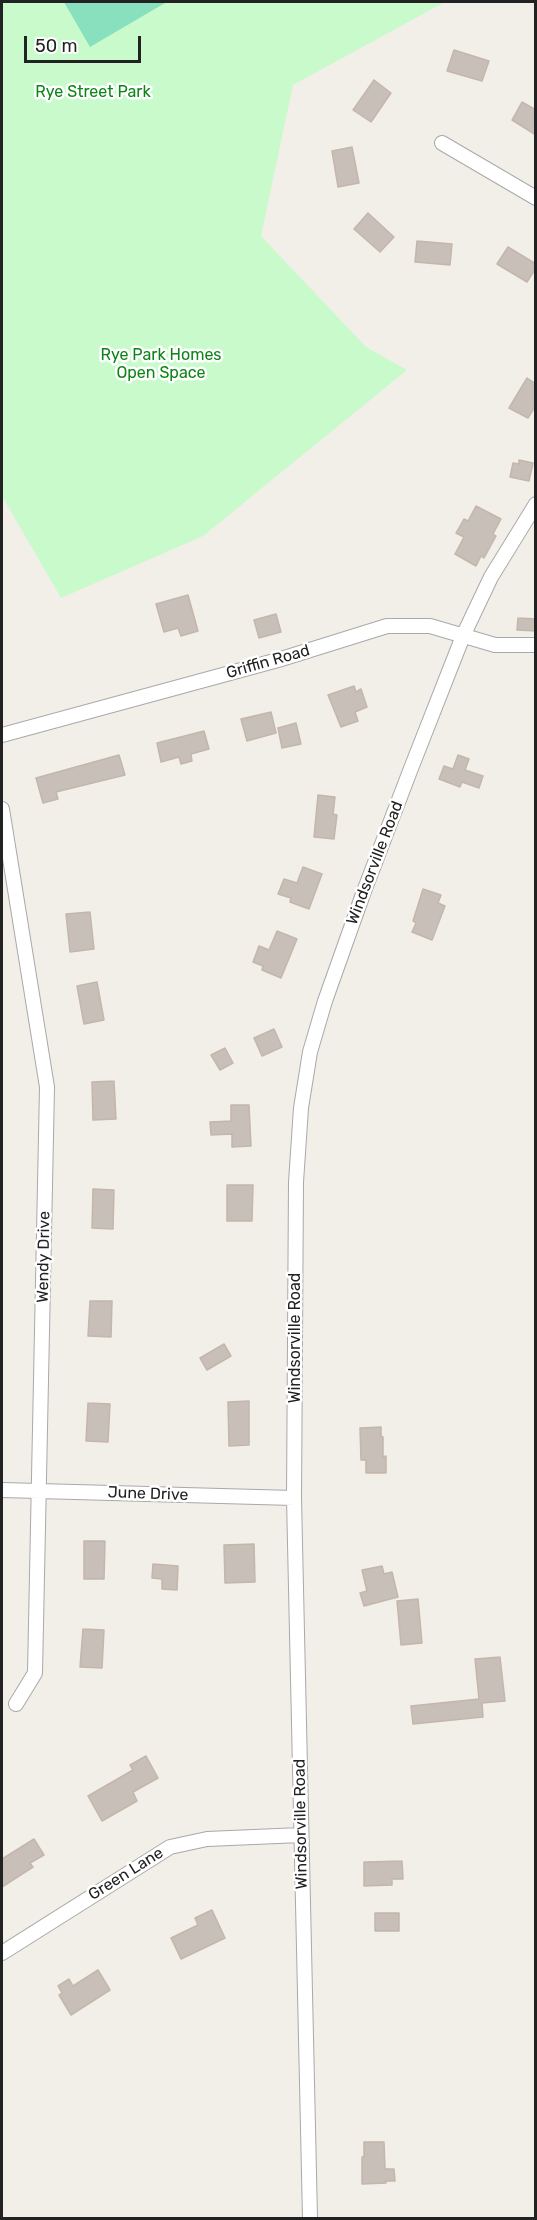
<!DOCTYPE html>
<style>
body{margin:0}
#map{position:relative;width:537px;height:2220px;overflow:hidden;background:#f2efe9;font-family:Rubik,sans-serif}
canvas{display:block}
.frame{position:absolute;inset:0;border:3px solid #222;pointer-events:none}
.scale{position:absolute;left:24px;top:36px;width:117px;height:27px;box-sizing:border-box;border:3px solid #222;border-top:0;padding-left:8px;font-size:18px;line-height:21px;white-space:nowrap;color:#222;-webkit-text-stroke:4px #fff;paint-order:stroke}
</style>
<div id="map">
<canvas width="537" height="2220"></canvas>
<div class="frame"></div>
<div class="scale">50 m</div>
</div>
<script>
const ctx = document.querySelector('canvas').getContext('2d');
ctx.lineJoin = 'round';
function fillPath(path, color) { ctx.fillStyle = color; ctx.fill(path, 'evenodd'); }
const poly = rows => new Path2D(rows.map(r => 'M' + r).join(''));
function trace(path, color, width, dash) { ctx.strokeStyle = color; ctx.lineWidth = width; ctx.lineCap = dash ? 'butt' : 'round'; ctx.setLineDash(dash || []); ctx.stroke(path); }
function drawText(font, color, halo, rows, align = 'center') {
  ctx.font = font + ' Rubik,sans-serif'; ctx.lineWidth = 5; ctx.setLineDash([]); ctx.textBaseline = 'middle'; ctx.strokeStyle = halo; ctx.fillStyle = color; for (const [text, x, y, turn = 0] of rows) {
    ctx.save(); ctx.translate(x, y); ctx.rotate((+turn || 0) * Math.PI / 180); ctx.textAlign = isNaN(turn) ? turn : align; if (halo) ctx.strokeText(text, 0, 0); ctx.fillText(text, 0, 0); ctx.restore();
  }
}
const park = poly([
 [2,2,445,2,293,85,261,236,366,347,407,370,203,536,61,598,2,496]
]);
const pitch = poly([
 [64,2,163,2,165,3,90,47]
]);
const building = poly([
 [454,50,489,61,482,81,447,71,454,50],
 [374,80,391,93,371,122,353,110,374,80],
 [522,102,536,110,536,135,512,120,522,102],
 [352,147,359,183,338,187,332,151,352,147],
 [368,213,394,237,380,252,354,229,368,213],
 [417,241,452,244,450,265,415,262,417,241],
 [508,247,536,264,536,268,527,282,497,264,508,247],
 [527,378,536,384,536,405,528,418,509,408,527,378],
 [519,460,533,463,529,481,510,477,513,463,519,464,519,460],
 [476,506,501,519,493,534,496,536,484,558,481,556,476,566,455,554,464,537,456,533,464,519,468,521,476,506],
 [188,595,198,631,181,636,178,628,164,632,156,604,188,595],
 [276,614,281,632,259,638,254,620,276,614],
 [518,618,536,619,536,631,517,630,518,618],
 [354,686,356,692,361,689,367,707,355,712,358,721,341,727,328,695,354,686],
 [271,712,276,733,247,741,241,719,271,712],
 [296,723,301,744,282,748,278,728,296,723],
 [204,731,209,749,191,754,192,761,181,764,179,757,161,762,157,743,204,731],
 [119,755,125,775,56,792,58,799,43,803,36,778,119,755],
 [458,755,469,759,465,770,483,776,479,788,462,782,460,787,439,779,444,766,453,769,458,755],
 [318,795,335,797,333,814,337,815,334,839,314,837,318,795],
 [303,867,322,874,309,909,290,902,291,898,278,894,284,879,297,883,303,867],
 [423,889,441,895,438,903,445,906,432,940,412,932,416,923,413,921,423,889],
 [90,912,94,949,70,952,66,914,90,912],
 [277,931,297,939,281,978,262,970,263,966,253,962,259,946,269,950,277,931],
 [97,982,104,1020,84,1024,77,986,97,982],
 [274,1029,282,1047,262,1056,254,1038,274,1029],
 [225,1048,233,1063,220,1070,211,1055,225,1048],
 [114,1081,116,1119,93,1120,92,1082,114,1081],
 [231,1105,249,1105,251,1146,232,1147,232,1134,211,1135,210,1122,231,1121,231,1105],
 [227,1185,253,1185,252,1221,227,1221,227,1185],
 [93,1189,114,1190,113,1229,92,1228,93,1189],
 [90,1301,112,1301,111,1337,88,1336,90,1301],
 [224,1344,231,1356,207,1370,200,1358,224,1344],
 [249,1401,249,1445,229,1446,228,1402,249,1401],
 [88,1403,110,1404,108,1442,86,1441,88,1403],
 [381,1427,381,1436,383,1437,383,1457,386,1456,386,1473,366,1473,366,1460,361,1460,360,1428,381,1427],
 [84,1541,105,1541,104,1579,84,1579,84,1541],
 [254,1544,255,1582,225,1583,224,1545,254,1544],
 [153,1564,178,1566,177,1590,162,1589,162,1579,152,1578,153,1564],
 [382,1566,384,1574,392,1572,398,1597,364,1606,360,1593,367,1591,362,1570,382,1566],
 [418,1599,422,1643,401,1645,397,1601,418,1599],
 [83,1629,104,1630,102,1668,80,1667,83,1629],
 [500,1657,505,1701,482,1703,483,1717,413,1724,411,1706,479,1699,475,1659,500,1657],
 [146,1756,158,1778,133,1792,137,1801,102,1821,88,1796,133,1770,130,1765,146,1756],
 [34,1839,44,1855,30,1863,33,1867,2,1887,2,1859,34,1839],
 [402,1861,403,1879,392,1879,392,1885,364,1886,364,1862,402,1861],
 [212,1910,225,1938,181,1959,171,1938,198,1925,195,1918,212,1910],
 [375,1913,399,1913,399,1931,375,1931,375,1913],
 [98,1970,110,1990,71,2015,59,1995,62,1993,58,1986,69,1979,73,1986,98,1970],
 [364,2142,384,2142,385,2169,394,2169,395,2181,386,2181,386,2183,362,2184,362,2157,364,2157,364,2142]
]);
const street = poly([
 [442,143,536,198],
 [2,735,278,660,387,626,430,626,495,645,536,645],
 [2,809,47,1087,35,1673,16,1704],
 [2,1490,294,1498],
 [2,1953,170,1847,207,1839,301,1835],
 [310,2218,294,1498,296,1182,301,1108,310,1052,325,1001,363,894,410,771,463,636,491,577,536,504]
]);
const parkNames = [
 ["Rye Street Park",93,92],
 ["Rye Park Homes",161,355],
 ["Open Space",161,373]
];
const streetNames = [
 ["Griffin Road",268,662,-16],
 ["Windsorville Road",375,863,-69],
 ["Wendy Drive",44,1257,-89],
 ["Windsorville Road",295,1338,-90],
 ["June Drive",148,1494,2],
 ["Windsorville Road",301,1824,-91],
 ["Green Lane",126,1874,-32]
];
fillPath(park, '#c8facc');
fillPath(pitch, '#88e0be');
fillPath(building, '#c7bfb8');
trace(building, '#c4b6ab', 1.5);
trace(street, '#a9a9a9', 16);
trace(street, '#fff', 14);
drawText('16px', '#0c8416', '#fff', parkNames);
drawText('16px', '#222', '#fff', streetNames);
</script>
